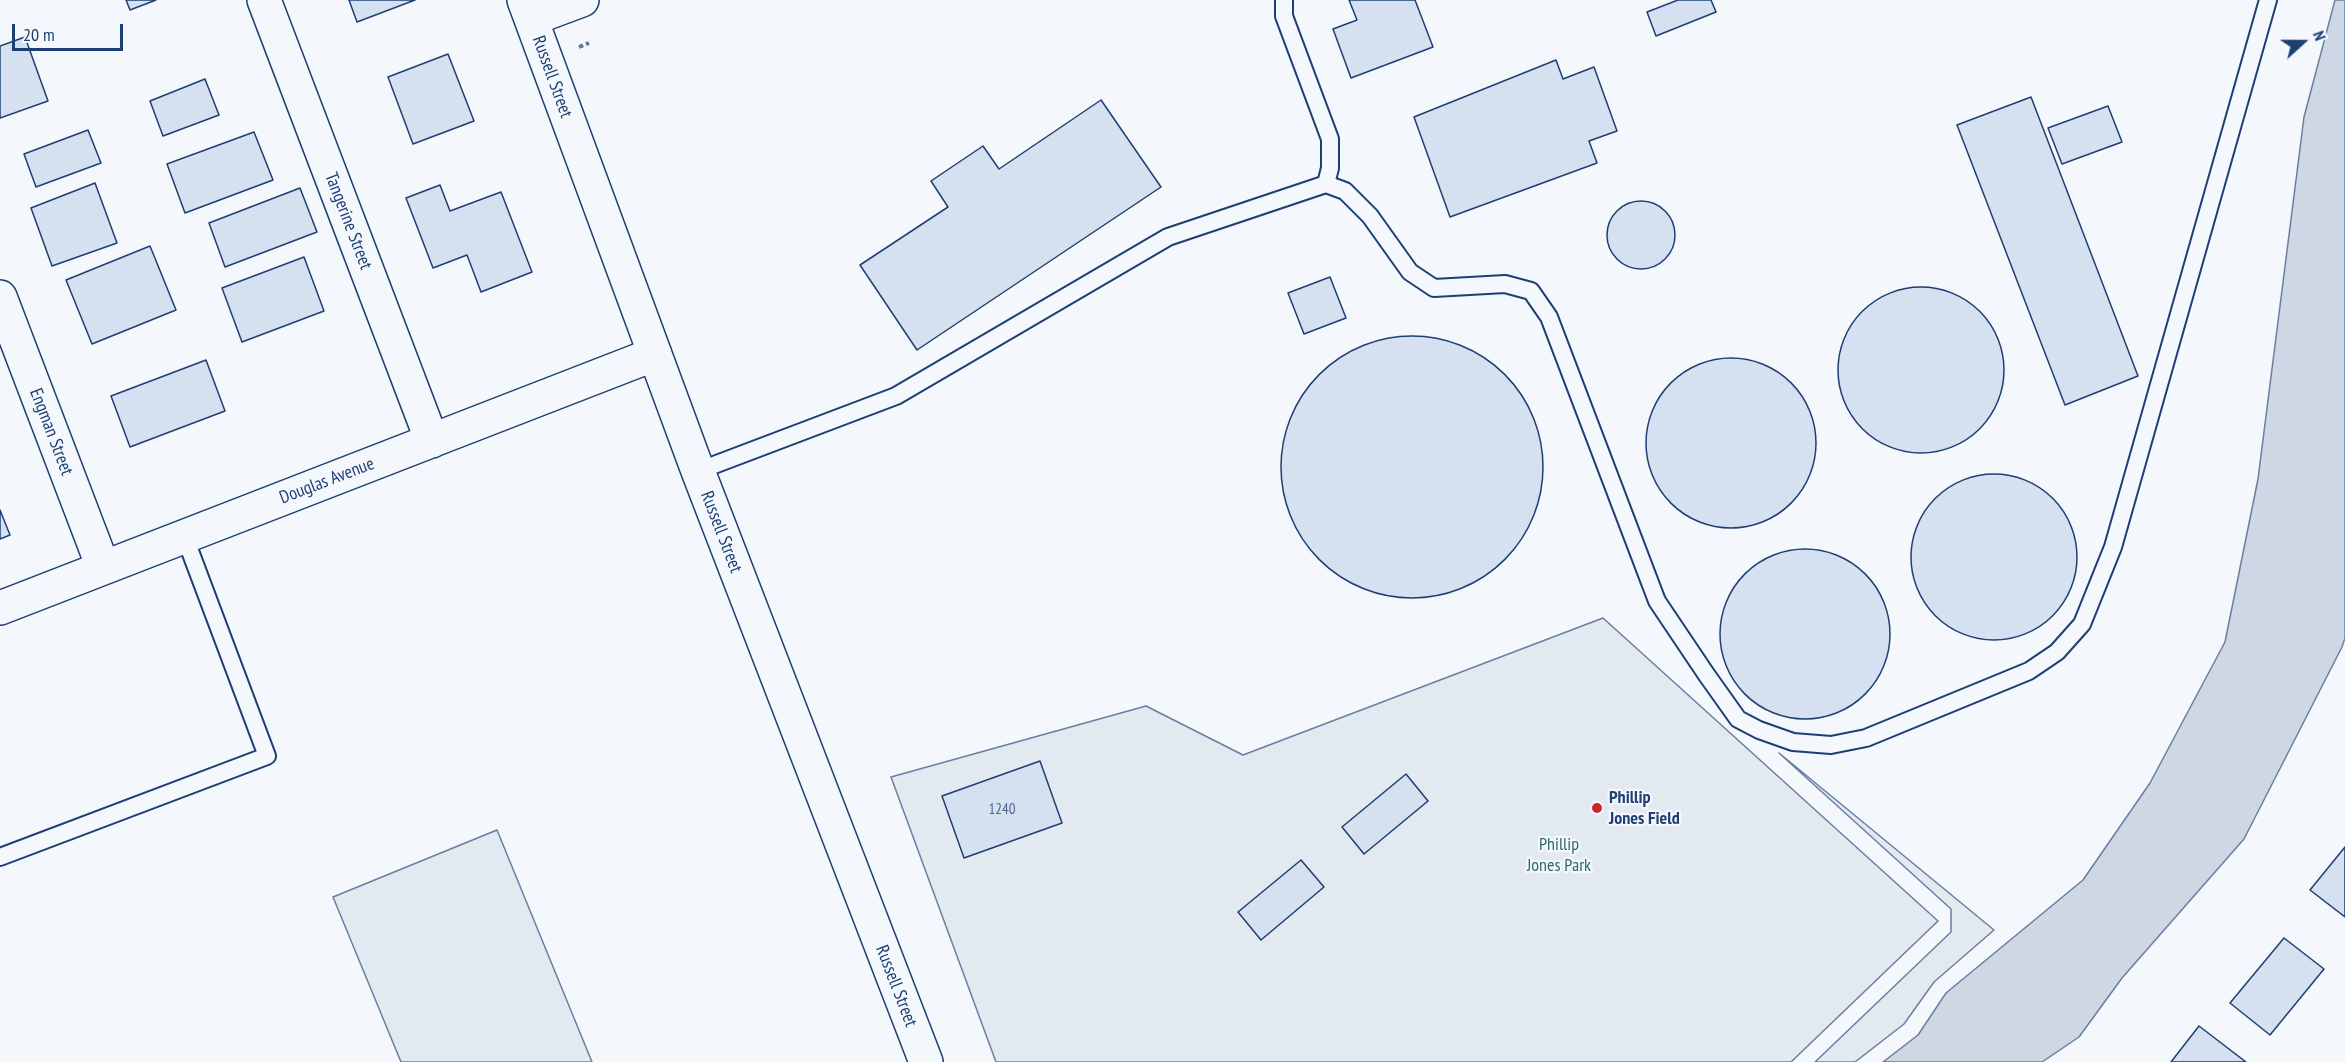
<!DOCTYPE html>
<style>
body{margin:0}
#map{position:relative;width:2345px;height:1062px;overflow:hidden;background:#f4f7fb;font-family:"PT Sans Narrow",sans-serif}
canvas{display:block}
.north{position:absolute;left:2273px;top:12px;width:60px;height:60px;-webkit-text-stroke:4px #f4f7fb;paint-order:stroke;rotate:69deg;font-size:16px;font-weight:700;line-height:24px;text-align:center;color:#1d3f73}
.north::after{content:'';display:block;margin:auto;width:21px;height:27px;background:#1d3f73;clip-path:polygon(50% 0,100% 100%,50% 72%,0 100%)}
.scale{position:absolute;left:12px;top:24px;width:111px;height:27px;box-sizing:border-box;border:3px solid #1d3f73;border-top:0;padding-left:8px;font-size:18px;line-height:21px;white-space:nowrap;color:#1d3f73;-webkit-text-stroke:4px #f4f7fb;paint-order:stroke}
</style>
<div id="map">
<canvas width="2345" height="1062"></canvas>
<div class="north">N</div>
<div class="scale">20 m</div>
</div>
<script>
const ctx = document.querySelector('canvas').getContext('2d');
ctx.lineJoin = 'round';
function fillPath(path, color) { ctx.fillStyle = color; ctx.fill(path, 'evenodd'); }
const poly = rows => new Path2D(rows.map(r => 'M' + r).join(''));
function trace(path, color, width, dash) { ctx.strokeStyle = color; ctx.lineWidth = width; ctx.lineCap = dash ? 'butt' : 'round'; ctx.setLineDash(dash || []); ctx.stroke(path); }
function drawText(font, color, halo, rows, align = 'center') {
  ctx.font = font + ' "PT Sans Narrow",sans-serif'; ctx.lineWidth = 4.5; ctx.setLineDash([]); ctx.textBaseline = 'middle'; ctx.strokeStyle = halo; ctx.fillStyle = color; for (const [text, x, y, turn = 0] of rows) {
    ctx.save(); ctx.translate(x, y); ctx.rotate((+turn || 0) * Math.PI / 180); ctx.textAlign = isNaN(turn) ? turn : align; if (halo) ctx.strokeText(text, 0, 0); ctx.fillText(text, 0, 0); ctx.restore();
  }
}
const green = poly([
 [1603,618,1938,921,1791,1062,996,1062,891,777,1146,706,1243,755,1603,618],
 [1779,753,1994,930,1934,982,1904,1024,1855,1062,1815,1062,1951,932,1951,909,1779,753],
 [497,830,592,1062,401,1062,333,897,497,830]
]);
const water = poly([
 [2335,0,2345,0,2345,638,2342,647,2244,839,2122,978,2079,1037,2042,1062,1883,1062,1918,1035,1946,993,2083,880,2150,783,2225,642,2258,479,2304,117,2335,0]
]);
const building = poly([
 [126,0,156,0,130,10,126,0],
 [349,0,415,0,357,22,349,0],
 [1349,0,1415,0,1433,47,1351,78,1333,29,1357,20,1349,0],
 [1711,0,1716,12,1656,36,1647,12,1678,0,1711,0],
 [25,37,48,101,0,118,0,46,25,37],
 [448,54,474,121,413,144,388,77,448,54],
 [1556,60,1563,79,1594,67,1617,131,1589,141,1597,163,1450,217,1414,117,1556,60],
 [205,79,219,115,163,136,150,101,205,79],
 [2031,97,2138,376,2065,405,1957,125,2031,97],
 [1101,100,1161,187,917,350,860,265,948,207,931,181,983,146,999,169,1101,100],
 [2108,106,2122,142,2062,164,2048,128,2108,106],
 [88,130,101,163,36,187,24,154,88,130],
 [254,132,273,180,185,213,167,164,254,132],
 [95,183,117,243,52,266,31,208,95,183],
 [440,185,450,211,501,192,532,272,481,292,467,255,433,268,406,198,440,185],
 [300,188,317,232,225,267,209,223,300,188],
 '1607 235a34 34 0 1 1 68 0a34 34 0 1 1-68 0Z',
 [150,246,176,310,92,344,66,280,150,246],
 [304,257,324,311,242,342,222,288,304,257],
 [1330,277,1346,318,1304,334,1288,293,1330,277],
 '1838 370a83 83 0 1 1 166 0a83 83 0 1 1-166 0Z',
 '1281 467a131 131 0 1 1 262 0a131 131 0 1 1-262 0Z',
 '1646 443a85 85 0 1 1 170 0a85 85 0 1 1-170 0Z',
 [206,360,225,411,130,447,111,396,206,360],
 '1911 557a83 83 0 1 1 166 0a83 83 0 1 1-166 0Z',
 [0,510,10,535,0,539,0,510],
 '1720 634a85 85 0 1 1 170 0a85 85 0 1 1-170 0Z',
 [1040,761,1062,823,964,858,942,796,1040,761],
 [1406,774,1428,801,1364,854,1342,827,1406,774],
 [2345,847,2345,917,2310,890,2345,847],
 [1301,860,1324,887,1261,940,1238,912,1301,860],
 [2284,938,2324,969,2270,1035,2230,1003,2284,938],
 [2199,1026,2246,1062,2171,1062,2199,1026]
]);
const path = poly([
 [579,47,589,43]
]);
const service = poly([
 [1284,0,1284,16,1330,139,1330,168,1326,184],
 [698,471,896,396,1168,237,1326,184,1345,191,1370,216,1410,272,1434,288,1505,284,1531,291,1549,317,1657,601,1706,674,1738,719,1759,730,1793,742,1831,745,1866,738,2029,671,2057,652,2082,624,2113,547,2268,0],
 [0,857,267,756,184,535]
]);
const minor = poly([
 [264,0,432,441],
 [524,0,698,471,926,1062],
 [531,19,582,0],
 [0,297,103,567],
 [0,608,655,354]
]);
const markers = [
 [1597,808,6,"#c62828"]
];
const numberNames = [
 ["1240",1002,810]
];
const streetNames = [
 ["Russell Street",552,77,70],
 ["Tangerine Street",348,221,69],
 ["Engman Street",51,432,69],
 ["Douglas Avenue",327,481,-21],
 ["Russell Street",721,532,69],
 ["Russell Street",896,986,69]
];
const poiNames = [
 ["Phillip",1609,798],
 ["Jones Field",1609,819]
];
const parkNames = [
 ["Phillip",1559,845],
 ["Jones Park",1559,866]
];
fillPath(green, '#e3e9f0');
trace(green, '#687fa3', 1.5);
fillPath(water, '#cfd7e4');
trace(water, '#687fa3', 1.5);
fillPath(building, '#d5e0f0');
trace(building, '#1d3f73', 1.5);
trace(service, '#1d3f73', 20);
trace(minor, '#1d3f73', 36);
trace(path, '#5e769c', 4, [4.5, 3]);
trace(service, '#f4f7fb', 16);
trace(minor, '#f4f7fb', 33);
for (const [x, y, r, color] of markers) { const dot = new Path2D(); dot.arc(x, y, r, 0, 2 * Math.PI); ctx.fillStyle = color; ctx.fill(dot); trace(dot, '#f4f7fb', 2); }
drawText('15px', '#4b6792', null, numberNames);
drawText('18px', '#1d3f73', '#f4f7fb', streetNames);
drawText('bold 18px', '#1d3f73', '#f4f7fb', poiNames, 'left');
drawText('18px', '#2c6c60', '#f4f7fb', parkNames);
</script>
